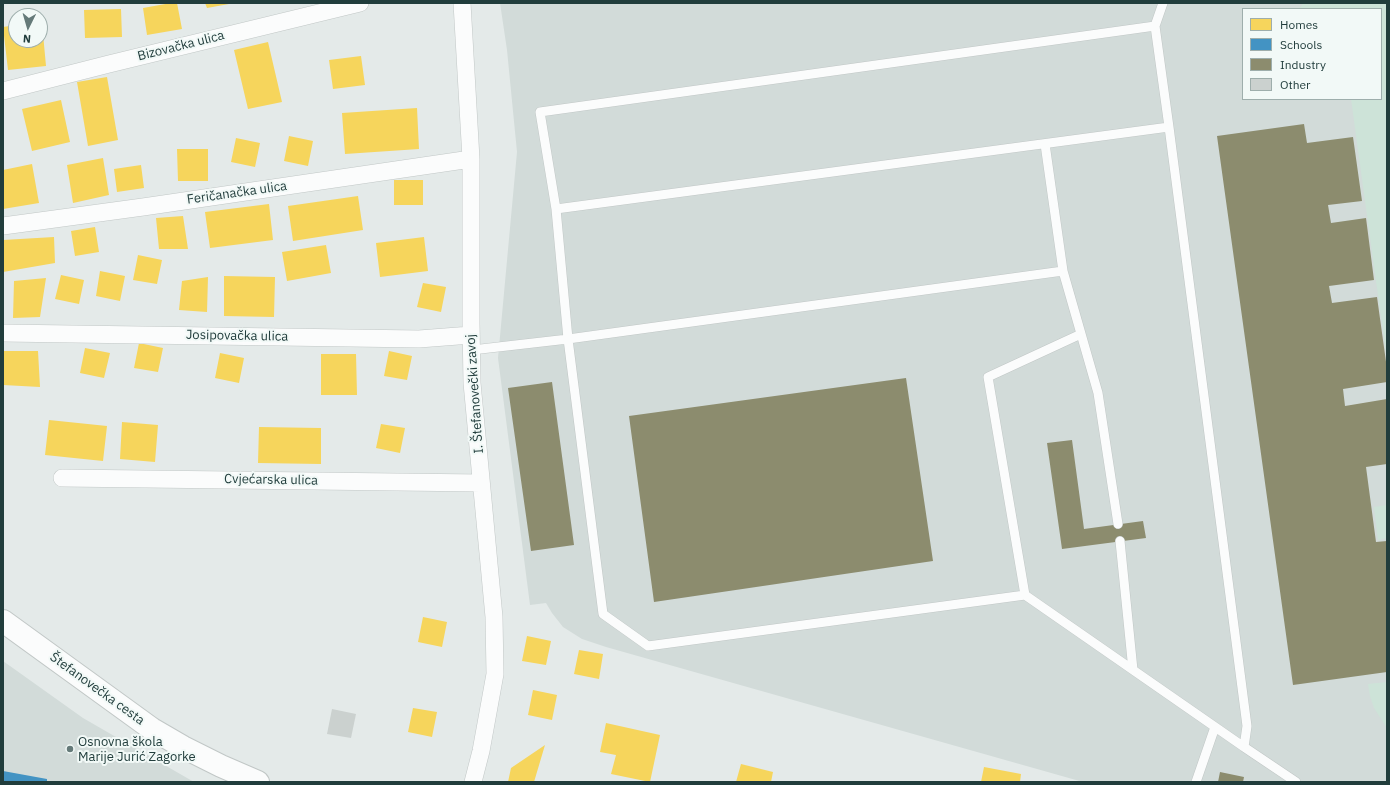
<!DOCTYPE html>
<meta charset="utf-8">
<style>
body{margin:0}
#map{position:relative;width:1390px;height:785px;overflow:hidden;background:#e4eae9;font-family:"IBM Plex Sans",sans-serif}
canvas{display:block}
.frame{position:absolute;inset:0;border:4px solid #213d3c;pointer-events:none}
.legend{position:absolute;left:1242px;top:8px;width:140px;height:92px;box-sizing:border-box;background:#f2f9f7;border:1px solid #9eaeac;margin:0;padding:5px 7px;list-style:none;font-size:12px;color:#213d3c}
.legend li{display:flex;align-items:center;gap:8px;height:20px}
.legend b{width:20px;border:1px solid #9eaeac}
.north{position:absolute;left:8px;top:8px;width:40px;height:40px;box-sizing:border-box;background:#f2f9f7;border:1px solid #9eaeac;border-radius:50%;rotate:185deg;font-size:11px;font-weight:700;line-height:16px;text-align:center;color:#213d3c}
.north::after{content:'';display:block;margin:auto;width:14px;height:18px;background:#657a79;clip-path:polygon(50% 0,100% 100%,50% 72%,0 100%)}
</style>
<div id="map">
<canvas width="1390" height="785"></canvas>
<div class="frame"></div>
<ul class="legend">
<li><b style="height:11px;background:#f6d55c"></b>Homes</li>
<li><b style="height:11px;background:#4393c3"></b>Schools</li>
<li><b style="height:11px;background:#8c8c6e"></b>Industry</li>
<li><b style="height:11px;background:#cbd1cf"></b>Other</li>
</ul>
<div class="north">N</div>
</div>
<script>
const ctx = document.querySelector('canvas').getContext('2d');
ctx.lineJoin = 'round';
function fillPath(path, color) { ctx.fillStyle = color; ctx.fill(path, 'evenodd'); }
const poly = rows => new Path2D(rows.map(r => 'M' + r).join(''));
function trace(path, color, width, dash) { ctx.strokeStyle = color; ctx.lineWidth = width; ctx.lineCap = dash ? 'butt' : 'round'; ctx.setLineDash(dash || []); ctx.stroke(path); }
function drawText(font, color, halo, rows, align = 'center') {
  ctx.font = font + ' "IBM Plex Sans",sans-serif'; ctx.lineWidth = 4; ctx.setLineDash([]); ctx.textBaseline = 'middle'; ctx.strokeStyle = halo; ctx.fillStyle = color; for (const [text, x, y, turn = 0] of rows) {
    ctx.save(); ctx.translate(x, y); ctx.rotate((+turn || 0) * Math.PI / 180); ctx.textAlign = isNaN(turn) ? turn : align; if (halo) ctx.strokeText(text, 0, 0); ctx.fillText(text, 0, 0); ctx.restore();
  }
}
const built = poly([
 [500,3,1387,3,1387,782,1083,782,606,647,582,639,563,627,552,613,546,603,530,605,498,358,517,152,507,50],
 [1243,9,1381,9,1381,99,1243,99],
 [3,661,83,718,194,782,3,782]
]);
const green = poly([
 [1303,3,1387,3,1387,361,1351,99,1381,99,1381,9,1299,9],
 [1387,505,1387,538,1378,540,1374,507],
 [1387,682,1387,728,1374,708,1370,696,1368,684]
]);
const homes = poly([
 [171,3,177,3,182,29,147,35,143,8],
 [205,3,229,3,229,4,207,8],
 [121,9,122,37,85,38,84,10],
 [40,23,42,23,46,66,8,70,3,27,16,25,16,40,40,40],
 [268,42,282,102,248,109,234,50],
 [361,56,365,85,333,89,329,60],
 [107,77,118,140,88,146,77,82],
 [61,100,70,142,32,151,22,109],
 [417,108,419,149,345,154,342,113],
 [289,136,313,141,308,166,284,161],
 [236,138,260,143,255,167,231,162],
 [177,149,208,149,208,181,178,181],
 [103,158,109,195,73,203,67,165],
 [32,164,39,203,3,209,3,170],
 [141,165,144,188,117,192,114,169],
 [394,180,423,180,423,205,394,205],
 [358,196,363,230,293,241,288,206],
 [269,204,273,240,210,248,205,212],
 [183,216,188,249,159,249,156,218],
 [95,227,99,252,75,256,71,231],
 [54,237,55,263,3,272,3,240],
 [424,237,428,271,380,277,376,243],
 [326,245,331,273,287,281,282,252],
 [138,255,162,260,157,284,133,280],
 [100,271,125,276,120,301,96,296],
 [61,275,84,280,79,304,55,299],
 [224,276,275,277,274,317,224,316],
 [208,277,207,312,179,310,182,281],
 [46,278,40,317,13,318,14,281],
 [423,283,446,287,441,312,417,307],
 [139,343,163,348,158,372,134,368],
 [85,348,110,353,104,378,80,373],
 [3,351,38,351,40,387,3,385],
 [389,351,412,356,407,380,384,376],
 [220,353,244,358,239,383,215,378],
 [321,354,356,354,357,395,321,395],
 [49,420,107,426,103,461,45,455],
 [122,422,158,425,155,462,120,459],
 [381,424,405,428,400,453,376,448],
 [259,427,321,428,321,464,258,463],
 [423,617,447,622,442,647,418,642],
 [527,636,551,641,546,665,522,661],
 [579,650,603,654,599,679,574,674],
 [533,690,557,695,552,720,528,715],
 [413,708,437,712,432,737,408,732],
 [606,723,660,735,650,782,611,774,616,755,600,752],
 [545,745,534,782,508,782,511,768],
 [741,764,773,772,771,782,736,782],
 [984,767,1021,774,1020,782,981,782]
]);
const schools = poly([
 [3,771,47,779,47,782,3,782]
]);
const industry = poly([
 [1304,124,1307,143,1353,137,1362,201,1328,205,1331,223,1366,218,1374,280,1329,286,1332,303,1377,297,1387,369,1387,382,1343,389,1345,406,1387,399,1387,464,1366,467,1376,542,1387,541,1387,672,1293,685,1217,136],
 [906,378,933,561,654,602,629,416],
 [552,382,574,545,531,551,508,388],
 [1072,440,1084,529,1143,521,1146,538,1062,549,1047,443],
 [1220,772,1244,777,1243,782,1218,782]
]);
const building = poly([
 [332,709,356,714,351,738,327,734]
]);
const service = poly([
 [1155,26,1163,3],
 [1045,144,1063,271,568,339,603,614,648,646,1025,595,1244,747],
 [556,209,540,112,1155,26,1169,127],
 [1063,271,1098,393,1118,524],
 [472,350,568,339,556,209,1169,127,1247,726,1244,747,1296,782],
 [1120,541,1133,670],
 [1025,595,988,377,1081,334],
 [1196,782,1215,727]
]);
const minor = poly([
 [462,3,471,159,471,323,472,383,494,617,495,674,481,751,473,782],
 [3,91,109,64,360,3],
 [3,226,143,207,471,159],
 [3,333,419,339,471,335],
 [62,478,481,483]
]);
const tertiary = poly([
 [3,621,152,729,183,747,221,766,258,782]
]);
const markers = [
 [70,749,4,"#657a79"]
];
const streetNames = [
 ["Bizovačka ulica",181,46,-14],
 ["Feričanačka ulica",237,193,-8],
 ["Josipovačka ulica",237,336,1],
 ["I. Štefanovečki zavoj",475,394,-94],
 ["Cvjećarska ulica",271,480,1],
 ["Štefanovečka cesta",97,689,36]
];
const poiNames = [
 ["Osnovna škola",78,742],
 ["Marije Jurić Zagorke",78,757]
];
fillPath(built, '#d2dbd9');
fillPath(green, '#cde3d8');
fillPath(homes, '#f6d55c');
fillPath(schools, '#4393c3');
fillPath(industry, '#8c8c6e');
fillPath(building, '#cbd1cf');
trace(service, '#c1c7c6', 10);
trace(minor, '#c1c7c6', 18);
trace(tertiary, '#c1c7c6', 24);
trace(service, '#fbfcfc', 9);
trace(minor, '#fbfcfc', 17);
trace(tertiary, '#fbfcfc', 22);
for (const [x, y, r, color] of markers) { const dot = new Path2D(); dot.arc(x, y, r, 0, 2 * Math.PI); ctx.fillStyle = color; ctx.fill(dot); trace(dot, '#f2f9f7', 1.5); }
drawText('13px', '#213d3c', '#f2f9f7', streetNames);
drawText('13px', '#213d3c', '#f2f9f7', poiNames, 'left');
</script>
